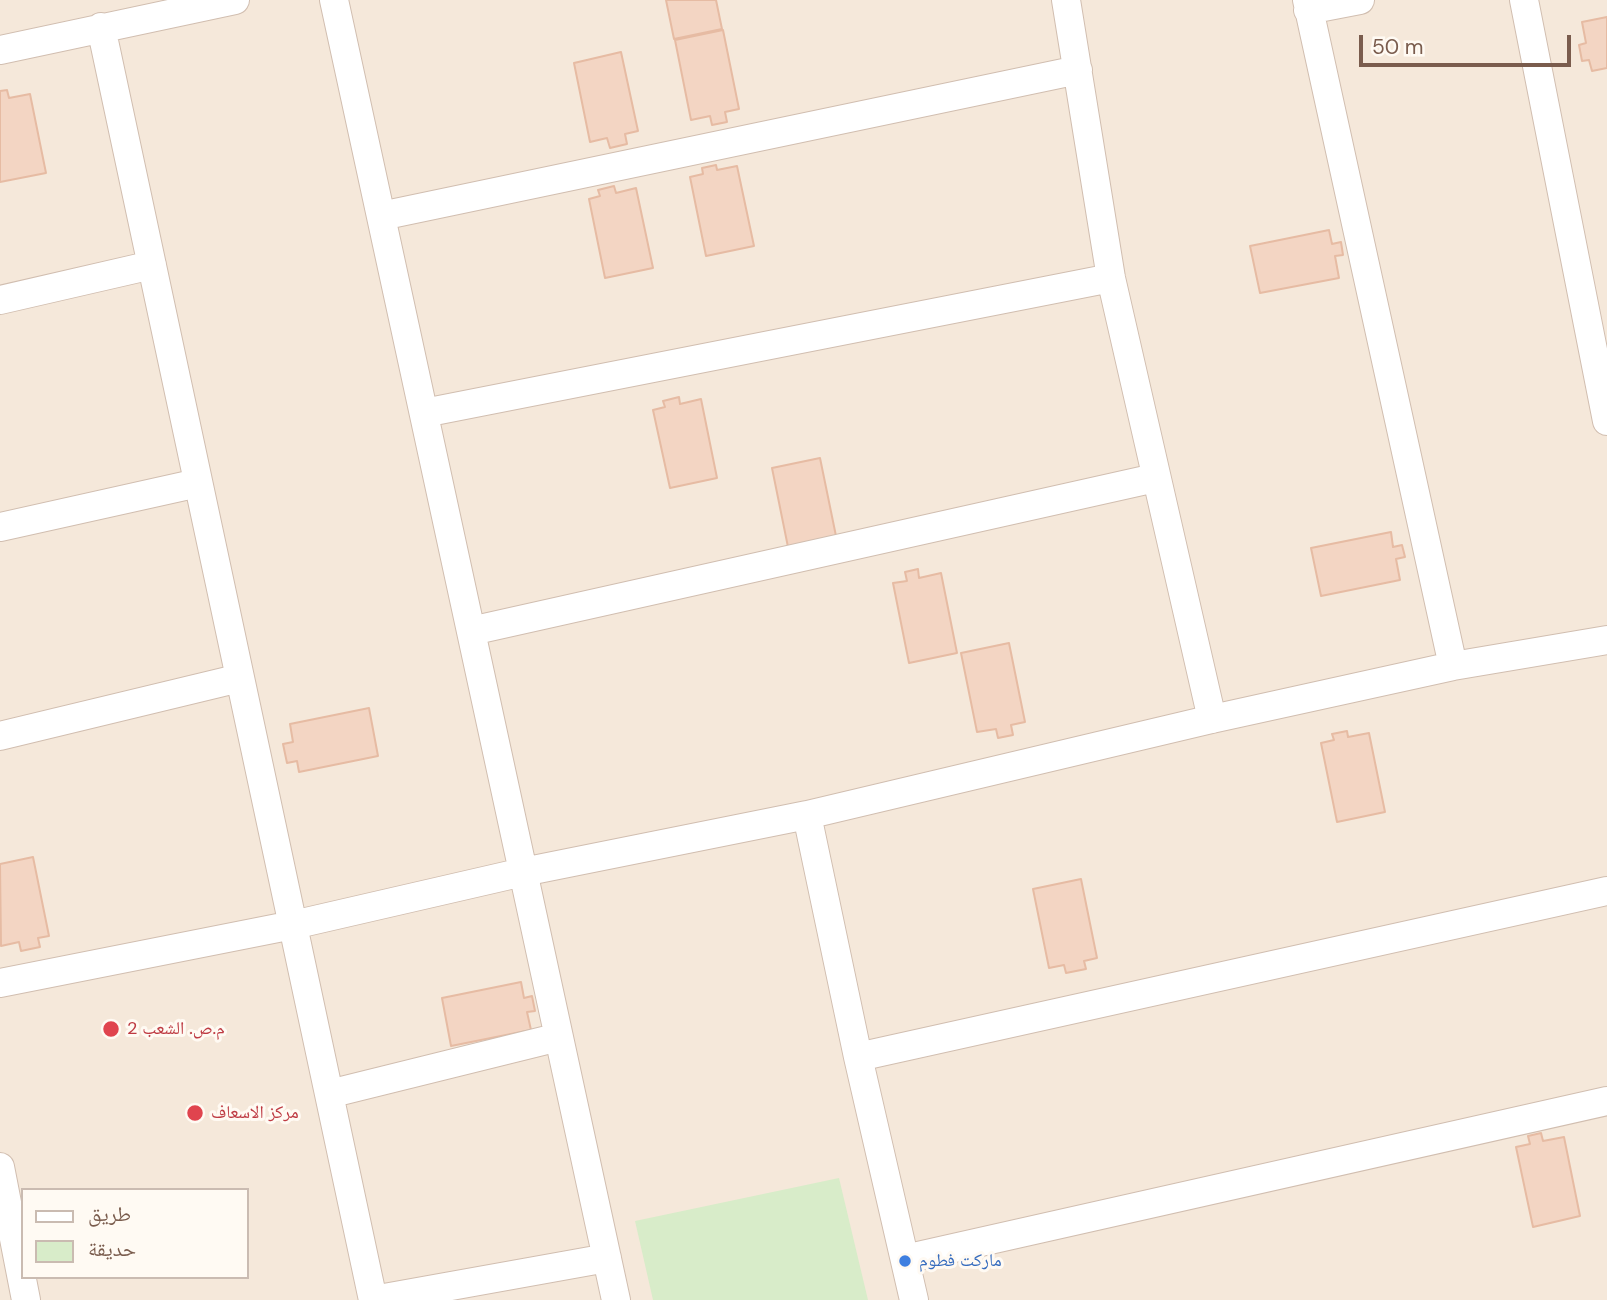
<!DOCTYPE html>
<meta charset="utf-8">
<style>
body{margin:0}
#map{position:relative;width:1607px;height:1300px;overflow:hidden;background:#fdf6ec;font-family:"DM Sans","Noto Naskh Arabic",sans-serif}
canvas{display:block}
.legend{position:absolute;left:21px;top:1188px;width:228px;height:91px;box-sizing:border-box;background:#fffaf3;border:2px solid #cabbb1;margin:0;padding:9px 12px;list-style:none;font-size:21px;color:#7a5c4d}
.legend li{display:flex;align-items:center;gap:14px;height:35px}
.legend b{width:35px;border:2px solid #cabbb1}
.scale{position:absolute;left:1359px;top:35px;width:212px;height:32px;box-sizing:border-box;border:4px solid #7a5c4d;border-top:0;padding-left:9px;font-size:21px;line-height:24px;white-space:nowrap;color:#7a5c4d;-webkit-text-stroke:5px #fffaf3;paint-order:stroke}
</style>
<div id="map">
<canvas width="1607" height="1300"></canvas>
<ul class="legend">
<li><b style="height:9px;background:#fff"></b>طريق</li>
<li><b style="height:19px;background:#d8ecc9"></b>حديقة</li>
</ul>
<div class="scale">50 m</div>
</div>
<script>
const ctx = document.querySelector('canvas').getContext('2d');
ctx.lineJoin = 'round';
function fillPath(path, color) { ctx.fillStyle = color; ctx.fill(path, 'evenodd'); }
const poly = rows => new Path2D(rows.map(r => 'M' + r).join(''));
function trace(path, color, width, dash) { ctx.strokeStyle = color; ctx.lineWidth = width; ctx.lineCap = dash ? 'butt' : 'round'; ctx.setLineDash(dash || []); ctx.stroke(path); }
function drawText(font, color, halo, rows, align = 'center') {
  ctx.font = font + ' "DM Sans","Noto Naskh Arabic",sans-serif'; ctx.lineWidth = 6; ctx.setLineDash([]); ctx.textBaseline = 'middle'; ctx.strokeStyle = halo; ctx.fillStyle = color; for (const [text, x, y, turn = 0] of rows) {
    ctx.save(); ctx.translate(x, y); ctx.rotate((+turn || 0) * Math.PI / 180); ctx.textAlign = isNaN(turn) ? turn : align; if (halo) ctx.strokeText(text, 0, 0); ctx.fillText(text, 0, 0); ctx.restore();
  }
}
const residential = poly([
 [0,0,1607,0,1607,1300,0,1300],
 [23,1190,247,1190,247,1277,23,1277]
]);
const green = poly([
 [839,1178,868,1300,653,1300,635,1221]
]);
const building = poly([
 [666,0,716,0,722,29,674,39,666,0],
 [1607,17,1607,68,1592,71,1589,60,1582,61,1579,45,1586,43,1582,22,1607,17],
 [723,30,739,109,725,112,727,122,712,125,710,116,691,120,675,40,723,30],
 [621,52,638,131,625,134,627,144,610,148,607,138,590,142,574,63,621,52],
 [7,90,9,98,30,94,46,173,0,182,0,91,7,90],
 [716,165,717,170,737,166,754,246,706,256,690,177,703,174,702,168,716,165],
 [614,186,616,193,636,188,653,268,605,278,589,199,600,196,598,190,614,186],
 [1329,230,1332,244,1341,242,1343,255,1335,256,1339,278,1260,293,1250,246,1329,230],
 [679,397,680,404,701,399,717,478,670,488,653,410,665,407,663,401,679,397],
 [820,458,836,536,788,547,772,468,820,458],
 [1391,532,1393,547,1402,545,1405,557,1396,559,1400,580,1321,596,1311,548,1391,532],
 [918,569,919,578,941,573,957,653,909,663,893,583,907,581,905,572,918,569],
 [1009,643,1025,722,1011,725,1013,735,998,738,996,729,977,732,961,653,1009,643],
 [369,708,378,756,299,772,297,761,287,763,283,744,293,742,290,724,369,708],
 [1347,731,1348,737,1369,733,1385,812,1337,822,1321,743,1334,740,1332,734,1347,731],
 [33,857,49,936,38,938,40,947,21,951,19,942,1,946,0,864,33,857],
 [1081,879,1097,958,1084,961,1086,969,1066,973,1064,965,1049,968,1033,889,1081,879],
 [521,982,524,998,532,996,535,1011,527,1012,531,1030,451,1046,442,998,521,982],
 [1541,1133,1543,1141,1564,1137,1580,1216,1533,1227,1516,1147,1530,1144,1528,1136,1541,1133]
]);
const street = poly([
 [334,0,616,1300],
 [1066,0,1111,278,1212,719],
 [1307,0,1453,666],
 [1524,0,1607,421],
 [1308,10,1360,0],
 [101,27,373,1300],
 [0,50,235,0],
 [381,216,1078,70],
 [0,300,152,265],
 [424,413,1111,278],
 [0,527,198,483],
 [471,631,1155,478],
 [0,736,240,678],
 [807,815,858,1057,914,1300],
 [0,983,293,925,523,872,807,815,1212,719,1453,666,1607,640],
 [858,1057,1607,891],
 [329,1094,559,1037],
 [0,1167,26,1300],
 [905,1259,1607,1101],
 [373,1300,607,1258]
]);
const markers = [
 [111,1029,9,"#e0444e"],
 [195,1113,9,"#e0444e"],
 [905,1261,7,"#3f7fe0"]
];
const healthNames = [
 ["م.ص. الشعب 2",127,1029],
 ["مركز الاسعاف",211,1113]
];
const shopNames = [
 ["ماركت فطوم",919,1261]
];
fillPath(residential, '#f5e8da');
fillPath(green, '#d8ecc9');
fillPath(building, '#f3d5c3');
trace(building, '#e6bba3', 2);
trace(street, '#d1beb0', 30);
trace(street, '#fff', 28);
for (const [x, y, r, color] of markers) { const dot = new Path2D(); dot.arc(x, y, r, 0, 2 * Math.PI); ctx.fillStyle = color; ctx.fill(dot); trace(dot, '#fffaf3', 2.5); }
drawText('18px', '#be3a42', '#fffaf3', healthNames, 'left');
drawText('18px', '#366cbe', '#fffaf3', shopNames, 'left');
</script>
